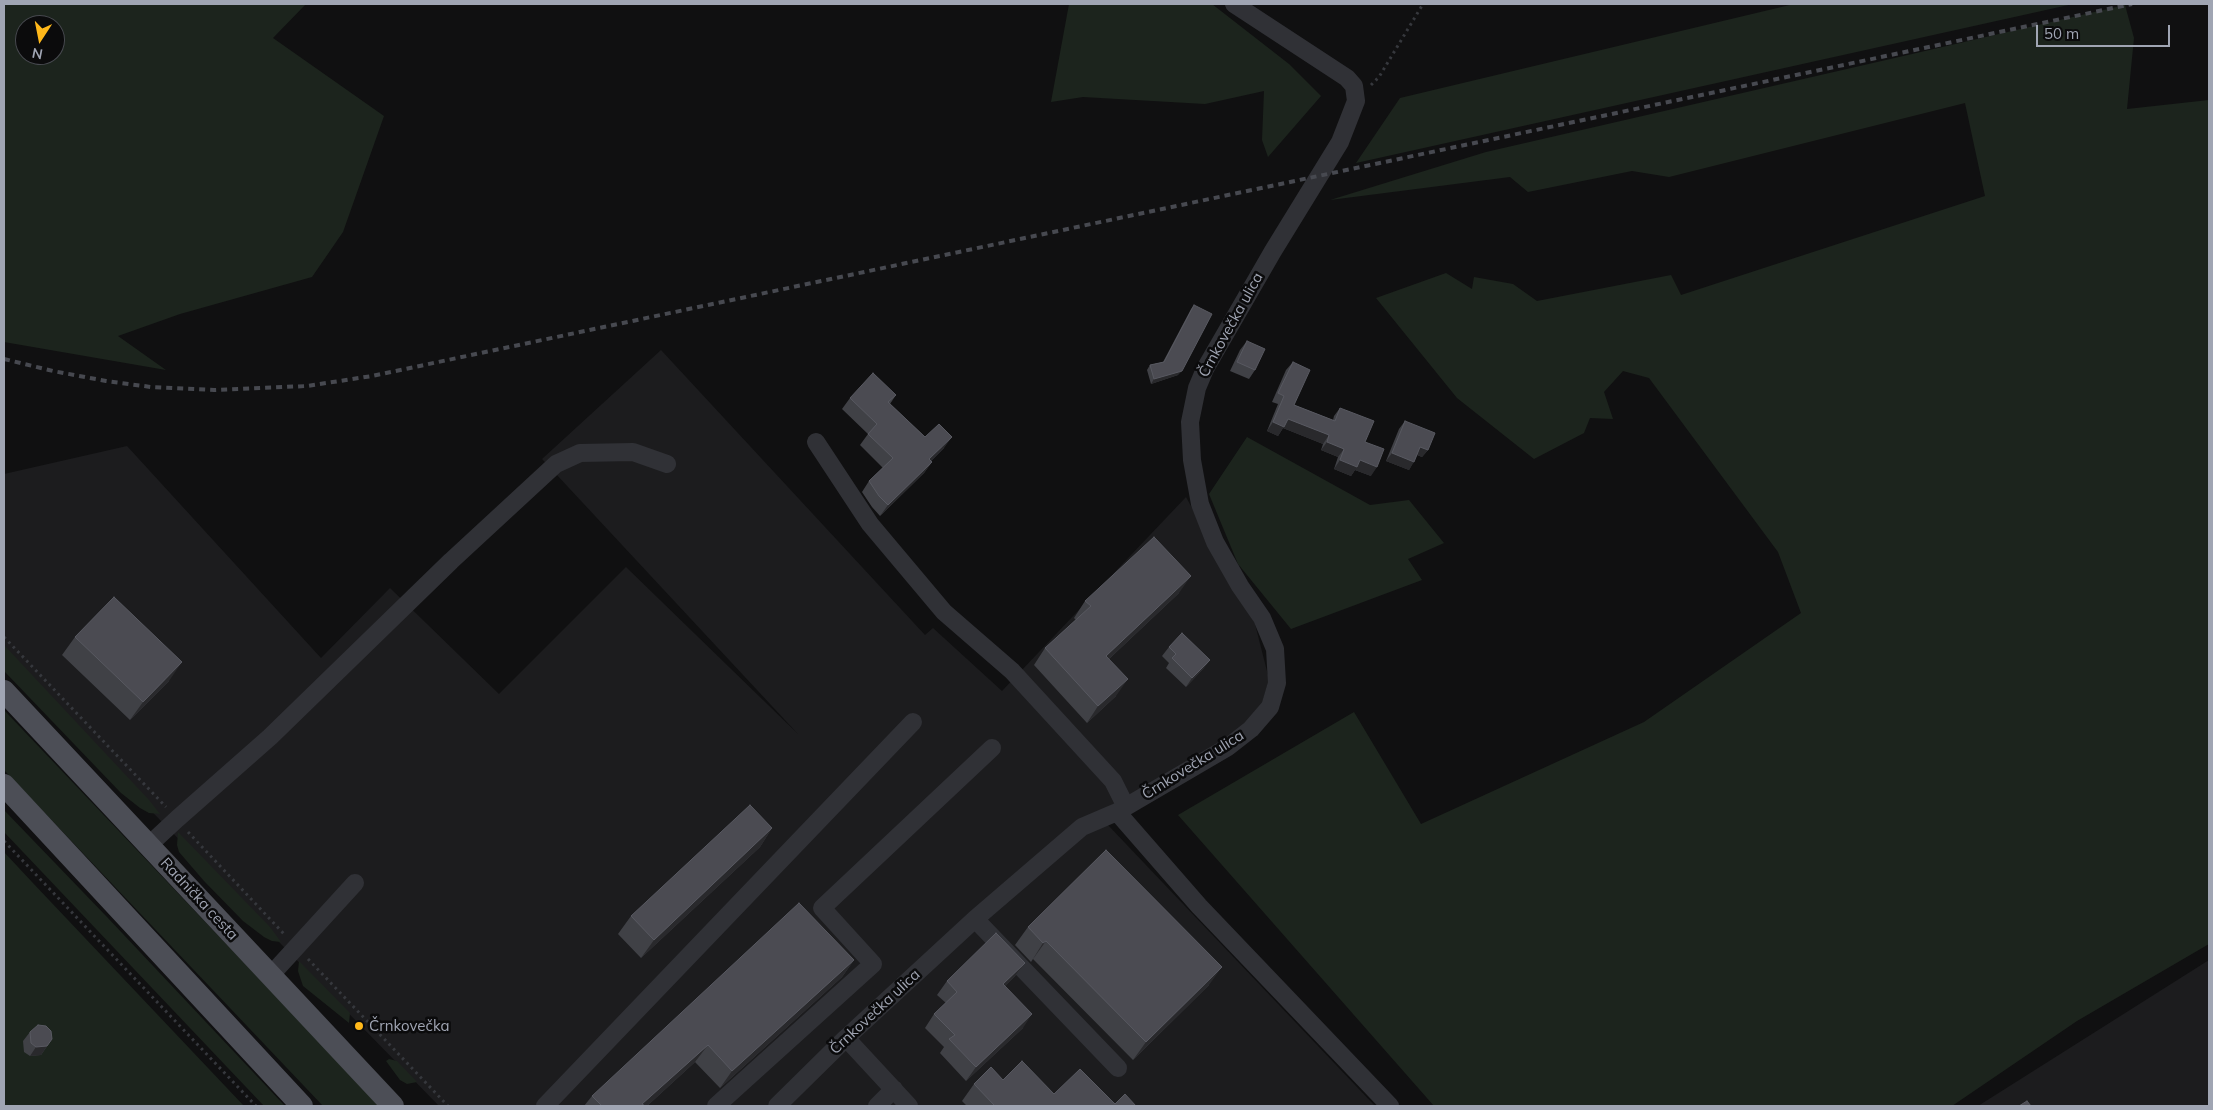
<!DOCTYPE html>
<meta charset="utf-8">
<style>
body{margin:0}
#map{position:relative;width:2213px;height:1110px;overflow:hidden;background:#101011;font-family:Mulish,sans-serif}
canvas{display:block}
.frame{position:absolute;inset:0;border:5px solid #a0a5b3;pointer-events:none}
.north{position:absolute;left:15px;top:15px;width:50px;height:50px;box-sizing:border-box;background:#0b0b0c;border:1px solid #47494f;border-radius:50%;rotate:191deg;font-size:14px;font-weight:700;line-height:20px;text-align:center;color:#a0a5b3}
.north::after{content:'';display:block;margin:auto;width:18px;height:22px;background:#ffb81a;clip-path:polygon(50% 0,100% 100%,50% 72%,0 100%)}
.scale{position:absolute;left:2036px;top:25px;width:134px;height:22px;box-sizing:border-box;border:2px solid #a0a5b3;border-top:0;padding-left:6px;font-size:15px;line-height:18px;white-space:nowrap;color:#a0a5b3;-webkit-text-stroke:4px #0b0b0c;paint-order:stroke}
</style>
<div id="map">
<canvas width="2213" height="1110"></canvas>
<div class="frame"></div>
<div class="north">N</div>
<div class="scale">50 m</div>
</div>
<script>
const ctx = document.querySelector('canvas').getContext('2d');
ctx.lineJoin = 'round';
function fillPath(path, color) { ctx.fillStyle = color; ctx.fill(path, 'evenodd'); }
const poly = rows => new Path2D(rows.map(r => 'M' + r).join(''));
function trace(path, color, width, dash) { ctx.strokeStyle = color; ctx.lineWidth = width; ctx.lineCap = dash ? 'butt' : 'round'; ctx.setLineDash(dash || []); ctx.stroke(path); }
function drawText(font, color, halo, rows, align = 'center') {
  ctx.font = font + ' Mulish,sans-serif'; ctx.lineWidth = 5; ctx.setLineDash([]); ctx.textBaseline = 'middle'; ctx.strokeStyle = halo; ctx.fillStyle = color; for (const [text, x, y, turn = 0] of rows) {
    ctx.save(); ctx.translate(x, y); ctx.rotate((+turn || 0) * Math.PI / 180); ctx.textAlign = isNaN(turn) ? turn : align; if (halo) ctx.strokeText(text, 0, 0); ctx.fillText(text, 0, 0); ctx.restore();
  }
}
const built = poly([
 [661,350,925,635,933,628,1002,691,1186,497,1255,624,1269,679,1260,710,1238,734,1177,770,1104,809,1107,824,1375,1106,439,1106,4,660,4,474,127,446,321,658,390,588,499,694,626,567,798,734,542,459],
 [2209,960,2209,1106,1978,1106]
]);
const green = poly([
 [4,4,306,4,273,38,384,116,343,232,312,277,180,314,118,336,166,370,4,342],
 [25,25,55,25,55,55,25,55],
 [1069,4,1212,4,1289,64,1321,96,1268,157,1262,140,1264,91,1205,104,1083,97,1051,102],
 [1794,4,2073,4,1356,163,1400,98],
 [2125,5,2134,38,2127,109,2209,100,2209,944,2077,1021,1952,1106,1434,1106,1178,815,1354,712,1421,824,1644,722,1801,613,1778,552,1649,378,1623,371,1604,392,1613,419,1590,418,1584,433,1534,459,1457,398,1376,298,1446,273,1472,289,1474,277,1513,284,1537,301,1671,275,1681,295,1985,196,1965,103,1669,177,1632,171,1528,192,1510,177,1330,200,1486,152],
 [1247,437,1370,505,1409,500,1444,543,1408,559,1422,580,1291,629,1238,564,1209,494],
 [4,645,149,800,160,814,149,813,140,808,121,793,4,671],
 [4,710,287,1008,379,1106,323,1106,4,770],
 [4,810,107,917,285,1106,264,1106,4,832],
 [178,832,270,927,281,942,272,941,264,937,243,921,204,881,179,852,177,845],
 [4,852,32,882,244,1106,4,1106],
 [299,961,350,1013,349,1023,303,986,298,971],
 [389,1059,397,1061,417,1082,407,1084,400,1080,386,1061]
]);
const path = poly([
 [1371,85,1379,77,1423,4],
 [4,637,166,807],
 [188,832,285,935],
 [4,841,256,1106],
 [308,959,448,1106]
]);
const minor = poly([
 [816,442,870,524,944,612,1012,671,1113,781,1126,807],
 [1117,812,1199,906,1390,1106],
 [149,845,177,819,270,737,451,561,556,464,580,453,633,452,667,464],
 [975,919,1118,1068],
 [270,976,355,883],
 [846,1038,909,1106],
 [545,1106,913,722],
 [716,1106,873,964,822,908,992,748],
 [777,1106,846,1038,975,919,1082,827,1117,812,1228,747,1251,729,1270,707,1277,683,1275,649,1262,618,1240,586,1215,542,1200,504,1192,460,1190,422,1197,388,1205,369,1273,251,1340,142,1356,101,1354,86,1347,78,1234,4],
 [877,1106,894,1089]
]);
const major = poly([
 [4,691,393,1106],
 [4,785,302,1106]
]);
const rail = poly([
 [4,359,53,371,106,381,151,387,214,390,307,386,372,376,2132,4]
]);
const wall = poly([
 [1194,305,1178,375,1151,384,1147,370,1150,365,1163,362,1191,309],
 [1247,341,1255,370,1249,379,1230,371,1240,350],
 [1293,362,1294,405,1333,420,1334,416,1340,408,1365,442,1371,476,1355,470,1351,476,1334,469,1338,457,1321,450,1323,444,1283,428,1278,436,1267,431,1278,404,1272,402,1286,370],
 [896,395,890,404,925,437,944,448,931,461,932,462,924,473,880,516,872,507,862,492,869,481,883,468,860,445,868,434,842,409,850,398],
 [1405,421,1428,450,1422,457,1417,455,1409,470,1386,461,1399,429],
 [1179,593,1109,659,1116,696,1087,723,1034,665,1045,648,1076,620,1074,618,1085,601],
 [75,637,169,681,130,720,62,655],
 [1169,647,1210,660,1203,669,1186,687,1166,668,1169,663,1162,656],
 [772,828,760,847,641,958,618,934,631,916],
 [1028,927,1209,985,1133,1060,1033,959,1031,962,1015,945],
 [854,960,842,977,720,1088,695,1062,647,1106,584,1106,592,1096],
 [1025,963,1015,976,1005,986,1023,1028,966,1081,940,1053,944,1047,925,1028,934,1014,946,1003,937,995,947,981],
 [30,1032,52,1039,41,1055,30,1056,24,1052,23,1041],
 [1003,1080,1054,1094,1136,1106,967,1106,962,1101,974,1084]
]);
const shadedWall = poly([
 [1182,371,1178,375,1151,384,1154,379],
 [1288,419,1329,435,1323,444,1283,428,1278,436,1267,431,1273,422],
 [952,437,944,448,922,470,929,459],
 [1327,442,1344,449,1338,457,1321,450],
 [1420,447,1428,450,1422,457,1415,454],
 [1392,453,1414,462,1409,470,1386,461],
 [1340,460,1360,460,1377,467,1371,476,1355,470,1351,476,1334,469],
 [932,462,924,473,880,516,888,505],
 [1191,576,1179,593,1094,673,1106,656],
 [1210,660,1203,669,1186,687,1192,678],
 [182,662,169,681,130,720,143,702],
 [1128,679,1116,696,1087,723,1098,706],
 [772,828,760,847,641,958,654,940],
 [1046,941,1033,959,1031,962,1043,943],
 [854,960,842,977,720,1088,732,1071],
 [1025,963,1015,976,994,998,1003,984],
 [1222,967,1209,985,1133,1060,1146,1042],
 [1032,1014,1023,1028,966,1081,976,1067],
 [708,1045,695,1062,647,1106,640,1106,642,1104],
 [47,1046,41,1055,30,1056,36,1047]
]);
const building = poly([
 [1194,305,1212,314,1182,371,1154,379,1150,365,1164,362,1194,305],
 [1247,341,1265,349,1255,370,1237,362,1247,341],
 [1293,362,1310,370,1294,405,1335,421,1340,408,1374,421,1365,442,1384,449,1377,467,1360,460,1357,467,1340,460,1344,449,1327,442,1329,435,1288,419,1284,427,1273,422,1284,396,1278,393,1293,362],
 [873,373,896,395,888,402,925,437,939,424,952,437,929,459,932,462,888,505,879,496,869,481,893,458,868,434,877,424,850,398,873,373],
 [1405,421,1435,433,1428,450,1420,447,1414,462,1392,453,1405,421],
 [1154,537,1191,576,1106,656,1128,679,1098,706,1045,648,1091,606,1085,601,1154,537],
 [114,597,182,662,143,702,75,637,114,597],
 [1182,633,1210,660,1192,678,1172,658,1176,654,1169,647,1182,633],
 [750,805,772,828,654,940,631,916,750,805],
 [1106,850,1222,967,1146,1042,1046,941,1043,943,1028,927,1106,850],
 [799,903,854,960,732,1071,708,1045,642,1104,645,1106,602,1106,592,1096,799,903],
 [996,933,1025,963,1003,984,1032,1014,976,1067,949,1039,955,1035,934,1014,957,992,947,981,996,933],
 [38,1025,46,1026,51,1031,52,1039,47,1046,36,1047,31,1043,30,1032,38,1025],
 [1022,1061,1054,1094,1080,1069,1115,1104,1125,1094,1136,1106,995,1106,974,1084,991,1067,1003,1080,1022,1061],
 [2027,1101,2031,1106,2019,1106,2027,1101]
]);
const markers = [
 [359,1026,5,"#ffb81a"]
];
const streetNames = [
 ["Črnkovečka ulica",1231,325,-61],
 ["Črnkovečka ulica",1193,765,-32],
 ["Radnička cesta",199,899,47],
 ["Črnkovečka ulica",875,1012,-43]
];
const poiNames = [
 ["Črnkovečka",369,1026]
];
fillPath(built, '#1c1c1e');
fillPath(green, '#1c241d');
trace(path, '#36383d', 3, [2.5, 4]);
trace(minor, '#303136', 18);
trace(major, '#4c4e56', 22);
trace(rail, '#474950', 4, [6, 5]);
fillPath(wall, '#404146');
fillPath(shadedWall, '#29292c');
fillPath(building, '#4b4b52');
trace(building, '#585961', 1);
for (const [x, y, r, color] of markers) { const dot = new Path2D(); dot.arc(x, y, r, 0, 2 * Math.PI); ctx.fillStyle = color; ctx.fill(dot); trace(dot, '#0b0b0c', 2); }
drawText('15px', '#a0a5b3', '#0b0b0c', streetNames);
drawText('15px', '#a0a5b3', '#0b0b0c', poiNames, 'left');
</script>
